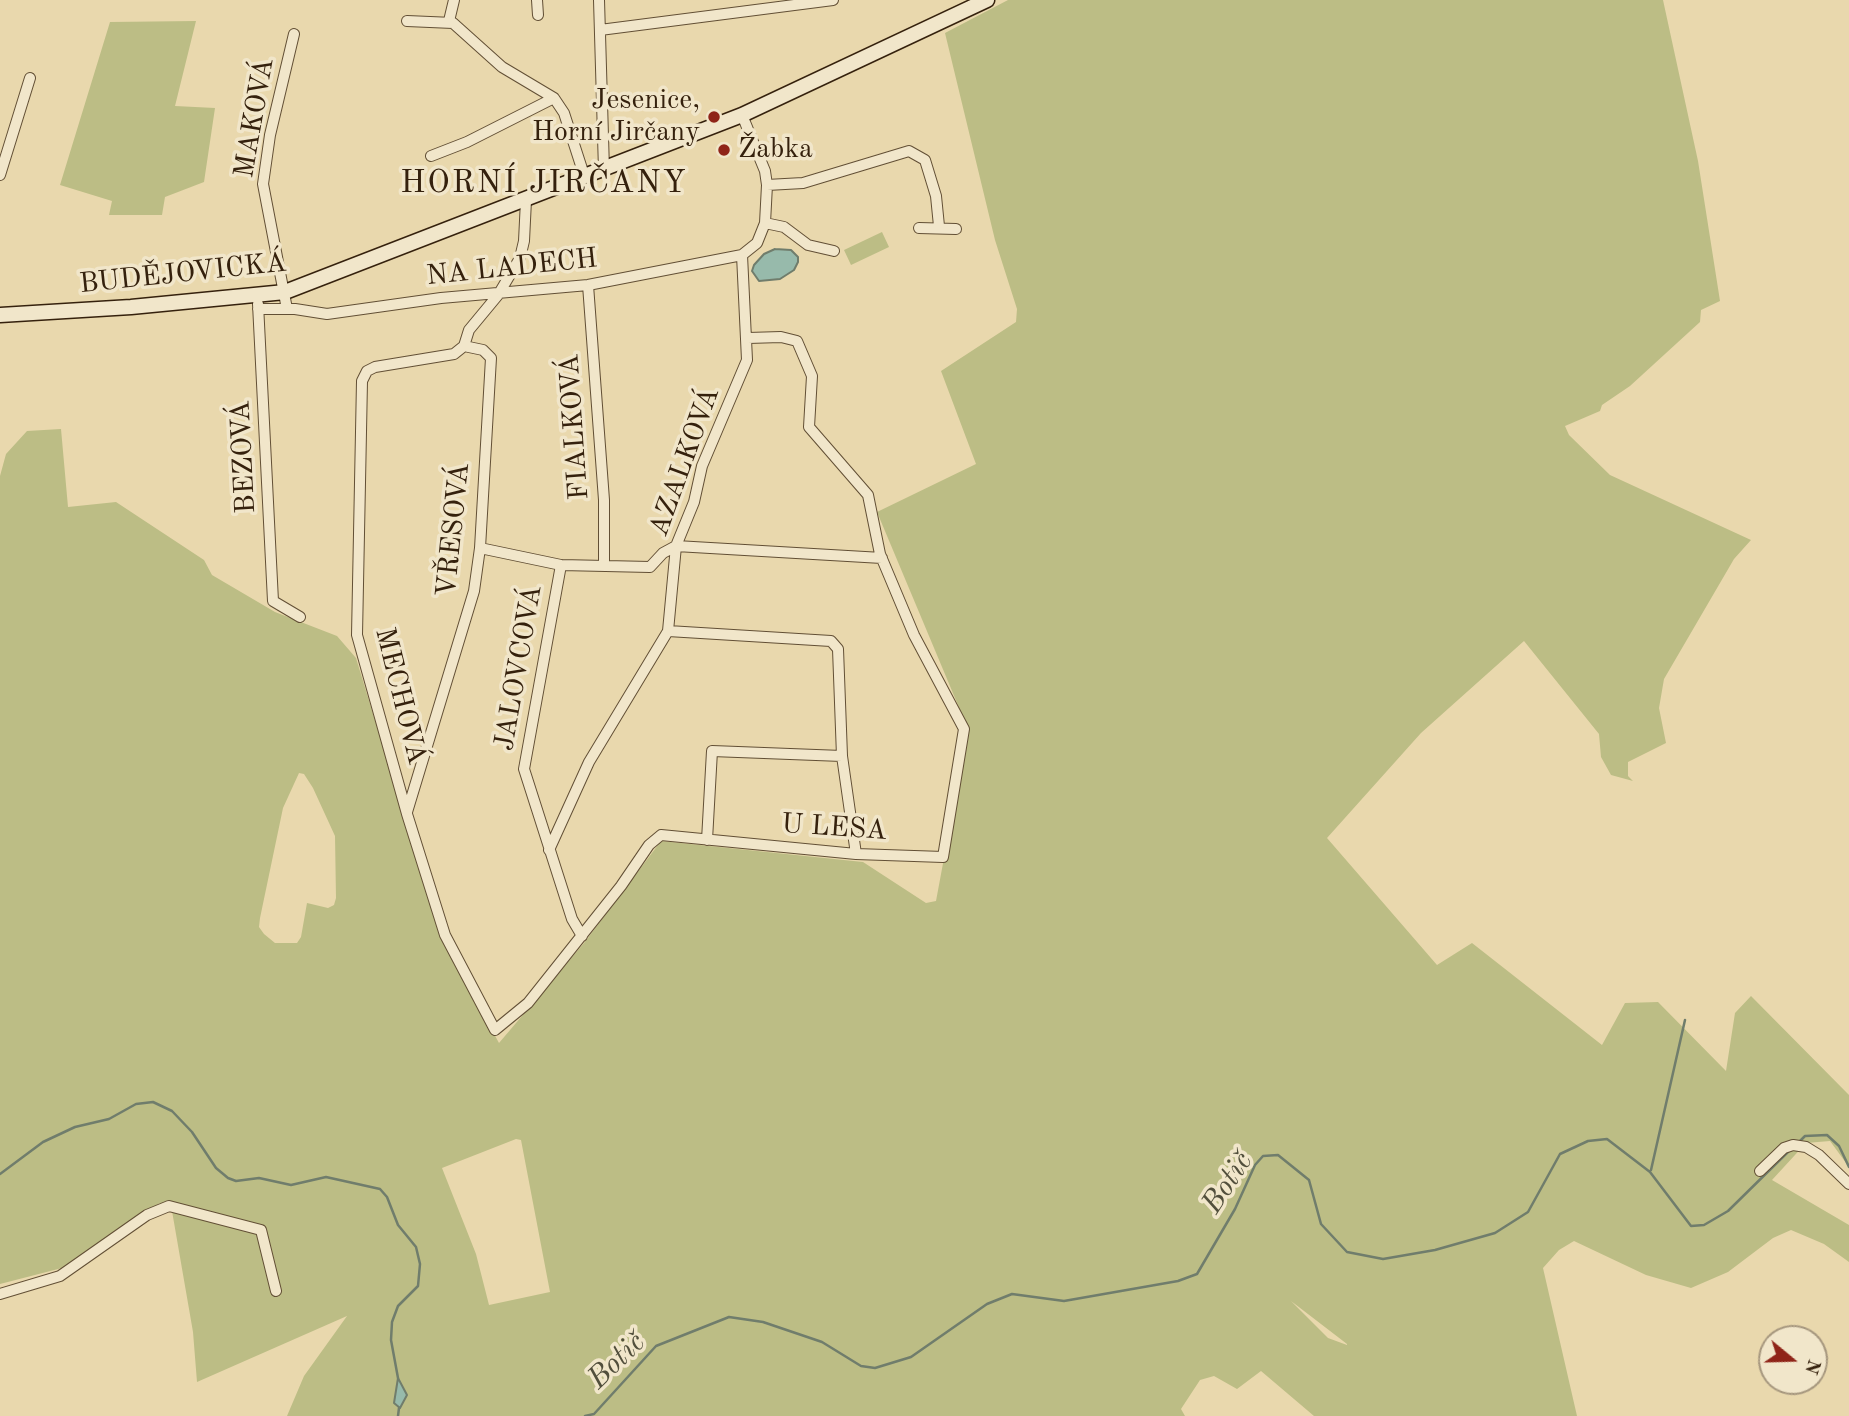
<!DOCTYPE html>
<meta charset="utf-8">
<style>
body{margin:0}
#map{position:relative;width:1849px;height:1416px;overflow:hidden;background:#e9d8ad;font-family:"Old Standard TT",serif}
canvas{display:block}
.north{position:absolute;left:1758px;top:1325px;width:70px;height:70px;box-sizing:border-box;background:#f1e6ca;border:2px solid #a6977e;border-radius:50%;rotate:109deg;font-size:19px;font-weight:700;line-height:28px;text-align:center;color:#35210d}
.north::after{content:'';display:block;margin:auto;width:24px;height:32px;background:#8f2418;clip-path:polygon(50% 0,100% 100%,50% 72%,0 100%)}
</style>
<div id="map">
<canvas width="1849" height="1416"></canvas>
<div class="north">N</div>
</div>
<script>
const ctx = document.querySelector('canvas').getContext('2d');
ctx.lineJoin = 'round';
function fillPath(path, color) { ctx.fillStyle = color; ctx.fill(path, 'evenodd'); }
const poly = rows => new Path2D(rows.map(r => 'M' + r).join(''));
function trace(path, color, width, dash) { ctx.strokeStyle = color; ctx.lineWidth = width; ctx.lineCap = dash ? 'butt' : 'round'; ctx.setLineDash(dash || []); ctx.stroke(path); }
function drawText(font, color, halo, rows, align = 'center') {
  ctx.font = font + ' "Old Standard TT",serif'; ctx.lineWidth = 7; ctx.setLineDash([]); ctx.textBaseline = 'middle'; ctx.strokeStyle = halo; ctx.fillStyle = color; for (const [text, x, y, turn = 0] of rows) {
    ctx.save(); ctx.translate(x, y); ctx.rotate((+turn || 0) * Math.PI / 180); ctx.textAlign = isNaN(turn) ? turn : align; if (halo) ctx.strokeText(text, 0, 0); ctx.fillText(text, 0, 0); ctx.restore();
  }
}
const green = poly([
 [1008,0,1663,0,1698,161,1720,301,1701,310,1700,322,1630,386,1602,405,1600,411,1565,426,1569,435,1610,475,1751,540,1734,559,1664,679,1659,708,1666,743,1628,762,1628,776,1633,781,1611,775,1601,757,1599,734,1524,641,1421,733,1327,838,1437,965,1472,943,1602,1045,1625,1003,1658,1002,1726,1071,1735,1013,1751,996,1849,1095,1849,1167,1830,1141,1806,1143,1772,1180,1849,1225,1849,1262,1824,1244,1791,1230,1773,1238,1728,1272,1691,1288,1646,1275,1574,1241,1559,1250,1543,1268,1577,1416,1314,1416,1261,1371,1237,1389,1214,1376,1200,1380,1181,1409,1185,1416,287,1416,304,1376,347,1316,197,1382,193,1332,172,1211,164,1209,160,1203,62,1268,0,1284,0,476,6,454,27,431,61,429,68,507,116,502,204,560,212,575,275,612,337,636,356,658,441,937,499,1043,584,943,661,841,863,862,926,903,936,901,968,729,877,512,976,464,941,371,1016,322,1017,309,995,240,945,33],
 [299,773,304,774,313,788,335,836,336,898,334,905,328,908,307,903,301,937,297,943,275,943,264,934,259,927,260,918,283,808],
 [516,1139,521,1140,550,1292,489,1305,476,1254,442,1168],
 [1291,1301,1347,1344,1347,1345,1328,1338],
 [196,21,175,106,215,108,204,182,165,197,162,215,109,215,112,201,60,185,110,22],
 [882,232,889,247,851,265,844,250]
]);
const water = poly([
 [775,249,791,250,798,257,798,262,794,270,780,279,759,281,752,271,754,265,764,254,775,249],
 [398,1378,407,1395,400,1408,394,1403,398,1378]
]);
const stream = poly([
 [1799,1142,1805,1136,1827,1135,1839,1146,1849,1167],
 [1651,1170,1685,1020],
 [0,1174,43,1142,75,1127,109,1119,136,1104,153,1102,172,1111,192,1132,216,1168,228,1178,236,1181,259,1178,291,1185,326,1177,380,1189,387,1197,398,1225,416,1247,420,1264,418,1286,398,1306,392,1322,391,1340,398,1378],
 [398,1416,399,1408],
 [585,1416,594,1414,656,1346,729,1317,763,1322,822,1342,861,1366,875,1368,911,1357,987,1304,1012,1294,1064,1301,1178,1281,1197,1274,1235,1209,1255,1165,1263,1156,1278,1155,1309,1180,1321,1224,1347,1252,1383,1259,1435,1250,1495,1233,1528,1212,1560,1154,1588,1141,1607,1139,1650,1172,1691,1226,1704,1225,1728,1211,1791,1149]
]);
const minor = poly([
 [537,0,538,15],
 [599,0,604,170],
 [407,21,453,23,502,67,554,98,564,113,585,178],
 [449,21,454,0],
 [600,30,833,0],
 [431,156,467,142,554,98],
 [0,175,30,78],
 [767,185,803,183,909,151,925,160,936,196,939,226],
 [765,223,784,227,808,245,834,251],
 [919,228,956,229],
 [588,285,604,500,604,566],
 [258,304,273,601,300,617],
 [258,309,295,309,327,314,441,298,588,285,742,255,757,243,765,223,767,185,765,171,742,115],
 [287,309,263,184,270,135,294,34],
 [464,346,454,354,375,367,367,371,362,381,357,635,407,814,445,935,495,1030,528,1003,621,886,649,845,661,835,856,854,943,857,964,729,914,635,880,554,868,495,809,427,812,376,797,341,781,337,748,338],
 [464,346,469,330,498,295,520,258,524,241,526,200],
 [480,548,561,565,650,567,663,553,676,546,882,558],
 [561,565,524,769,572,919,582,936],
 [668,631,831,641,838,649,842,756,856,854],
 [407,812,474,591,480,548,491,358,483,350,464,346],
 [707,840,712,751,842,756],
 [549,850,589,762,668,631,676,546,694,502,702,466,747,360,742,255],
 [1760,1171,1784,1148,1793,1145,1806,1147,1819,1155,1849,1184],
 [0,1294,60,1276,147,1215,169,1206,261,1230,276,1291]
]);
const secondary = poly([
 [0,315,131,307,285,292,742,115,987,0]
]);
const markers = [
 [714,117,7,"#8f2418"],
 [724,150,7,"#8f2418"]
];
const poiNames = [
 ["Jesenice,",700,101],
 ["Horní Jirčany",700,133],
 ["Žabka",738,150,"left"]
];
const streetNames = [
 ["MAKOVÁ",255,118,-80],
 ["NA LADECH",512,268,-6],
 ["BUDĚJOVICKÁ",183,274,-6],
 ["FIALKOVÁ",575,427,-94],
 ["BEZOVÁ",244,457,-93],
 ["AZALKOVÁ",685,462,-70],
 ["VŘESOVÁ",454,530,-84],
 ["JALOVCOVÁ",519,668,-80],
 ["MECHOVÁ",400,696,76],
 ["U LESA",834,828,4]
];
const waterNames = [
 ["Botič",1228,1183,-57],
 ["Botič",617,1361,-44]
];
const quarterNames = [
 ["HORNÍ JIRČANY",544,184]
];
fillPath(green, '#bcbd85');
fillPath(water, '#97baab');
trace(water, '#707d6c', 2);
trace(stream, '#707d6c', 2.5);
trace(minor, '#624f35', 12);
trace(secondary, '#35210d', 17);
trace(minor, '#f1e6ca', 10);
trace(secondary, '#f1e6ca', 14);
for (const [x, y, r, color] of markers) { const dot = new Path2D(); dot.arc(x, y, r, 0, 2 * Math.PI); ctx.fillStyle = color; ctx.fill(dot); trace(dot, '#f1e6ca', 2.5); }
drawText('28px', '#35210d', '#f1e6ca', poiNames, 'right');
drawText('28px', '#35210d', '#f1e6ca', streetNames);
drawText('italic 30px', '#524f3c', '#f1e6ca', waterNames);
ctx.letterSpacing = '2px';
drawText('32px', '#35210d', '#f1e6ca', quarterNames);
ctx.letterSpacing = '0px';
</script>
